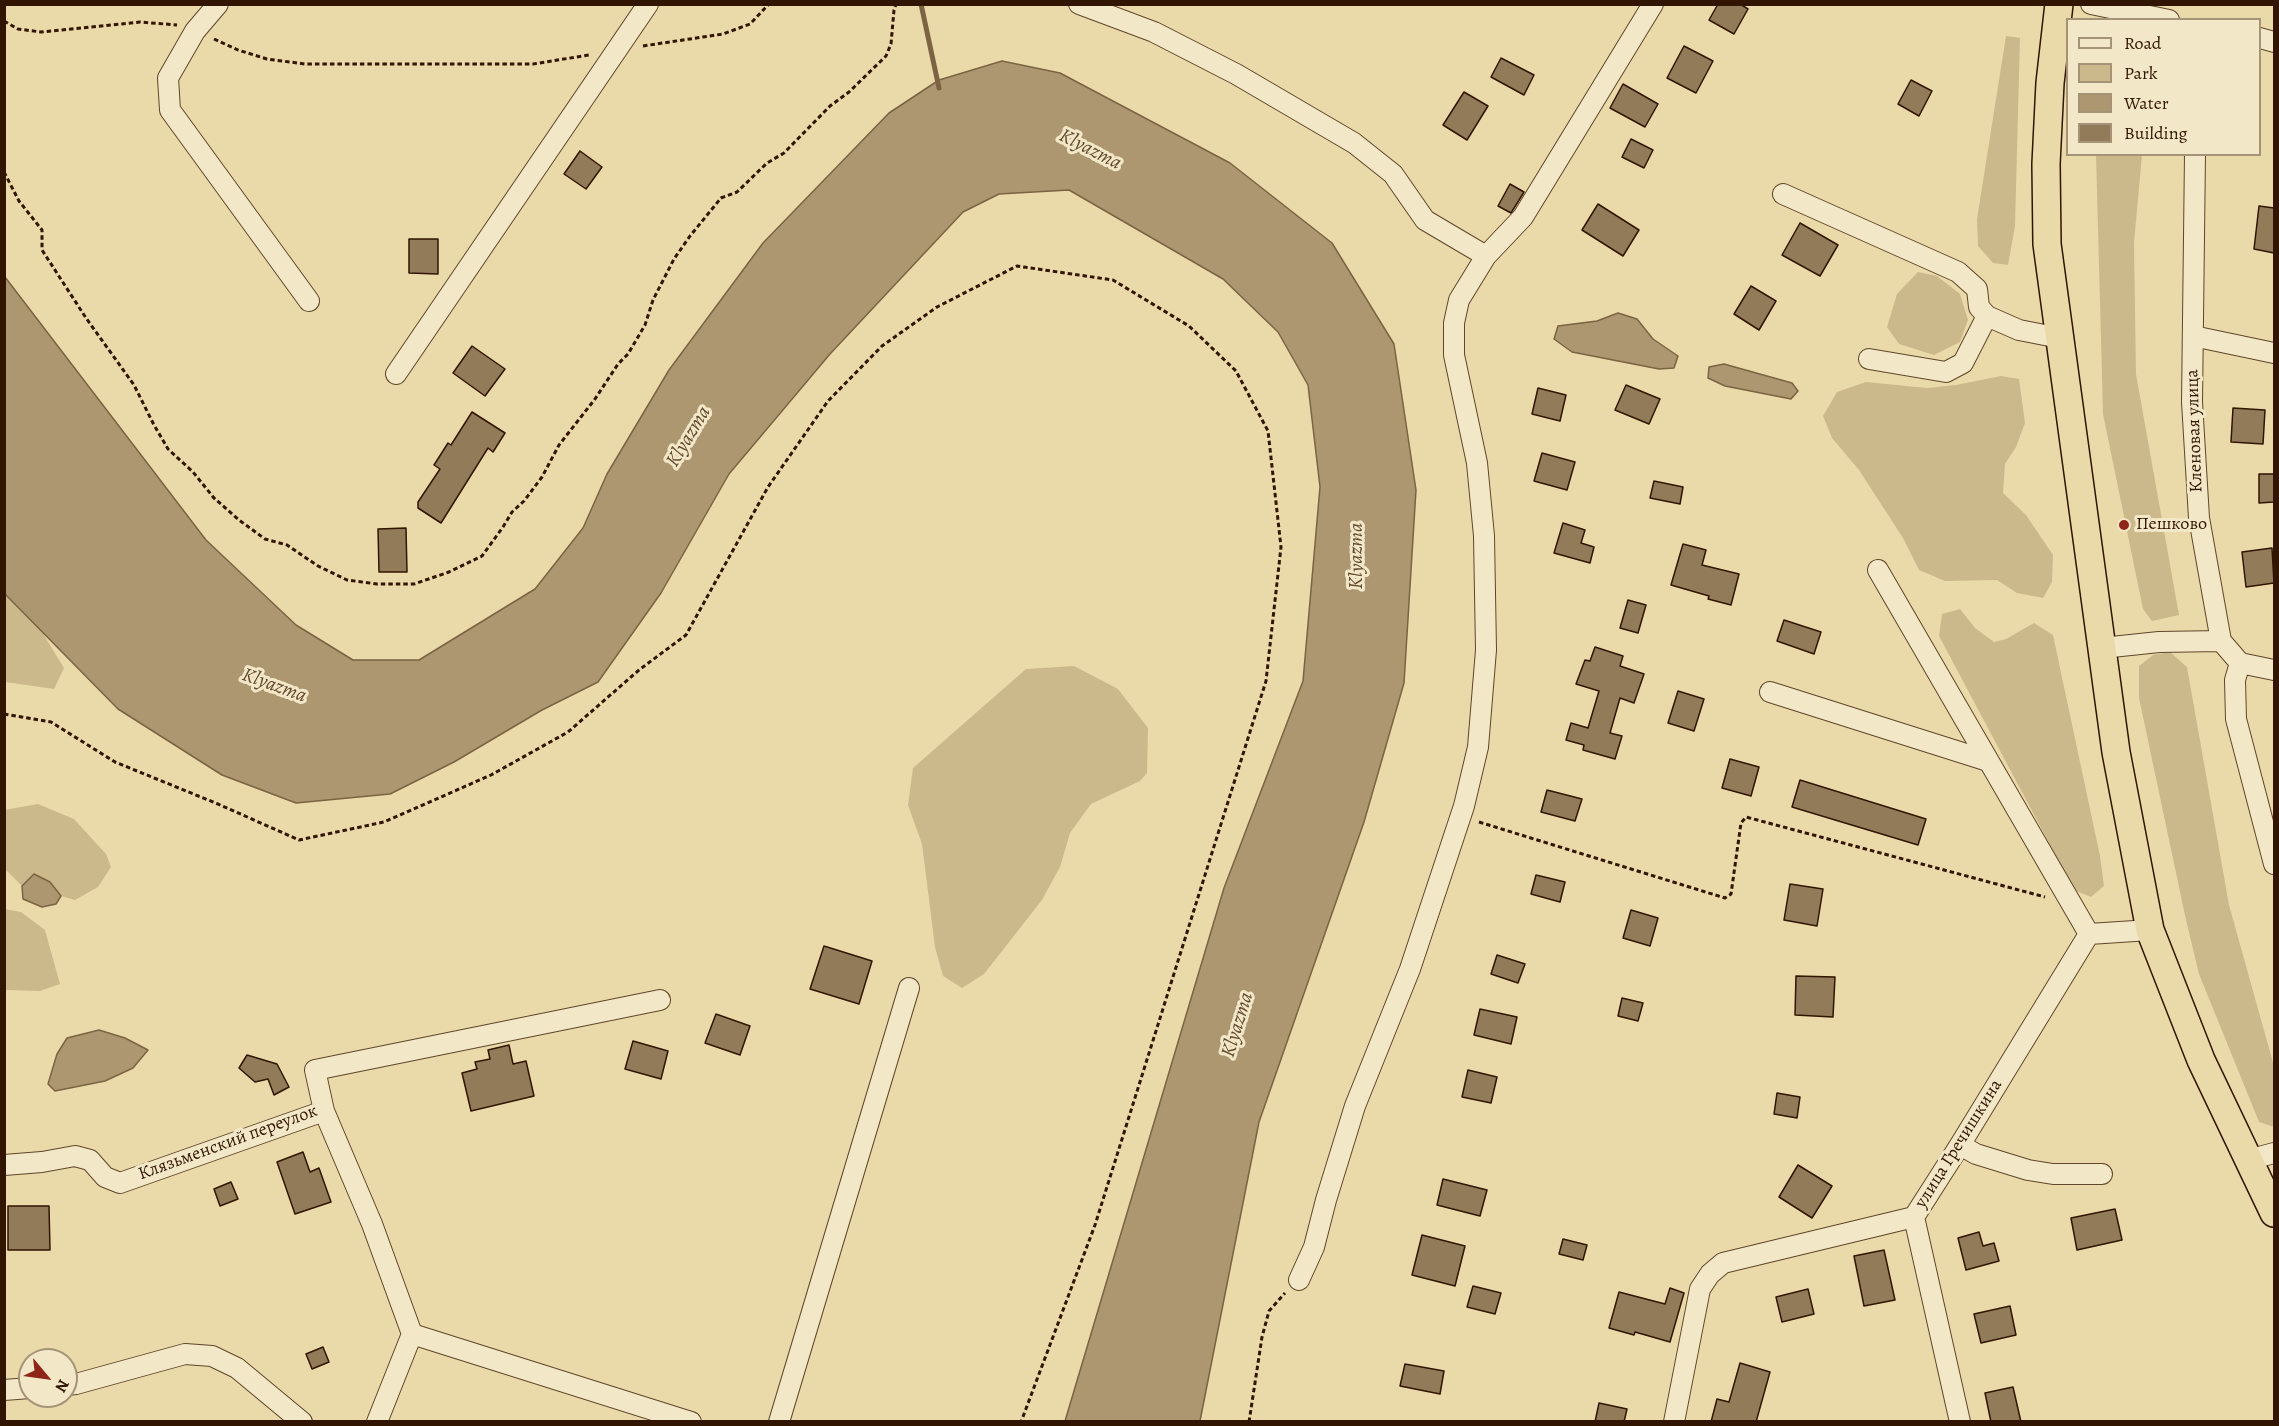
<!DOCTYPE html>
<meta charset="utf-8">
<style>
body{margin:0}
#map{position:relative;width:2279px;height:1426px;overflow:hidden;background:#ebdaa9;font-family:Alegreya,serif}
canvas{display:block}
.frame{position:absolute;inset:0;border:6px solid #311500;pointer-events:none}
.legend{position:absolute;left:2066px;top:18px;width:195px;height:138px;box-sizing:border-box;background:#f2e7c7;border:2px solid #a59377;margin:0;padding:8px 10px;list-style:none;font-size:18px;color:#311500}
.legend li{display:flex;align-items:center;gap:12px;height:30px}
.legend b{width:30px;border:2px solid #a59377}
.north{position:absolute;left:18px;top:1348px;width:60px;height:60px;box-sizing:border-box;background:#f2e7c7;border:2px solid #a59377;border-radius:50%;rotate:119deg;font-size:16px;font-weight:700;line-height:24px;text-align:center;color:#311500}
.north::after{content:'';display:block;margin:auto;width:21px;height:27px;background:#8f2418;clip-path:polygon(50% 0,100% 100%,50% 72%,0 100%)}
</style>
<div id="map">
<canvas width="2279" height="1426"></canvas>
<div class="frame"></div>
<ul class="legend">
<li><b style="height:8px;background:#f2e7c7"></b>Road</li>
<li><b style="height:16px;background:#cbb98c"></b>Park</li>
<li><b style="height:16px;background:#ac9770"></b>Water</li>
<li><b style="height:16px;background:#927b58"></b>Building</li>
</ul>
<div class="north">N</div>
</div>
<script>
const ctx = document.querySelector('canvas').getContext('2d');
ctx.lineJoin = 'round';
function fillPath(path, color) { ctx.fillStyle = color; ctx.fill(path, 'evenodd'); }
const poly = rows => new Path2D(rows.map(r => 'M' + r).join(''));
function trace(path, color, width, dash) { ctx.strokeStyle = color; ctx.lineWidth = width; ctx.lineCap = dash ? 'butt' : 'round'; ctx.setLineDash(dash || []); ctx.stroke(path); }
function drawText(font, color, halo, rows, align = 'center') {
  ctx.font = font + ' Alegreya,serif'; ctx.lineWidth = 6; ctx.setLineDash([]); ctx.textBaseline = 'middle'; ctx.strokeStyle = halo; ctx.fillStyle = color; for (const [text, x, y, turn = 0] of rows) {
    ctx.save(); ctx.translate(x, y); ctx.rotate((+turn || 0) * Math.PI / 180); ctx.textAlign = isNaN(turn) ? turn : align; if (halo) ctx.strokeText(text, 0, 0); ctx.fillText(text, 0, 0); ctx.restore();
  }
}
const green = poly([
 [2006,36,2020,38,2015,226,2008,265,1993,263,1978,246,1977,219],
 [2096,155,2142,155,2134,243,2136,374,2179,615,2152,621,2143,609,2103,414],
 [1918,272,1937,276,1960,294,1968,320,1960,342,1934,355,1899,344,1887,327,1897,294],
 [2001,376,2019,379,2025,423,2016,447,2005,464,2003,493,2026,515,2053,555,2052,582,2043,598,2017,593,1997,580,1945,581,1919,570,1903,538,1859,470,1832,438,1823,416,1837,392,1866,382,1927,388,1956,385],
 [4,594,39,627,64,668,54,689,5,682],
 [1960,609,1975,628,1994,642,2006,639,2034,623,2053,635,2100,856,2104,886,2091,897,2074,890,1939,636,1942,614],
 [2170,652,2187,667,2229,905,2274,1066,2274,1127,2259,1122,2199,974,2186,920,2139,698,2139,666,2153,655],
 [1074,666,1118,689,1148,728,1147,773,1140,781,1091,804,1070,833,1060,867,1042,900,984,974,962,988,943,976,935,947,922,844,908,805,913,768,1026,669],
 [38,804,74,819,106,854,111,867,98,887,75,900,61,896,50,882,34,874,22,886,5,869,4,810],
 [5,909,21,912,45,930,60,984,40,991,5,990]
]);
const water = poly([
 [1002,61,1060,73,1230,163,1332,243,1394,344,1416,490,1404,683,1364,822,1259,1122,1200,1421,1065,1421,1224,888,1303,681,1320,487,1308,385,1278,332,1223,279,1069,190,999,194,963,212,830,354,729,474,661,593,598,682,542,710,454,762,390,794,296,803,222,775,118,709,5,594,5,277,206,540,296,625,353,660,419,660,535,589,583,528,607,474,669,370,763,243,889,113,939,80,1002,61],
 [1618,313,1637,319,1653,339,1678,356,1674,368,1659,369,1572,352,1554,339,1558,326,1597,321,1618,313],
 [1724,364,1792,383,1798,391,1791,399,1725,386,1708,378,1709,367,1724,364],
 [34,874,50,882,61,896,56,904,42,907,23,899,22,886,34,874],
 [99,1030,125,1038,148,1050,133,1068,105,1081,55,1091,48,1084,57,1054,67,1038,99,1030]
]);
const stream = poly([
 [921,4,939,88]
]);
const building = poly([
 [1718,4,1740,4,1748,9,1734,34,1709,20,1718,4],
 [1684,46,1713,61,1696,93,1667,78,1684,46],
 [1501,58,1534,75,1524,95,1491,77,1501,58],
 [1911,80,1932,91,1919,116,1898,104,1911,80],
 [1623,84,1658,104,1645,127,1610,108,1623,84],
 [1464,92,1488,106,1467,140,1443,125,1464,92],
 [1631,139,1653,150,1644,168,1622,157,1631,139],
 [580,151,602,167,586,189,564,174,580,151],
 [1510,184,1524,192,1511,213,1498,206,1510,184],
 [1598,204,1639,230,1623,256,1582,230,1598,204],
 [2259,206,2274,208,2274,253,2254,249,2259,206],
 [1800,223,1838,245,1820,276,1782,255,1800,223],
 [409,239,438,239,438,274,409,273,409,239],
 [1751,286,1776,301,1759,330,1734,314,1751,286],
 [472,346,505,369,485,396,453,373,472,346],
 [1626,385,1660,399,1649,424,1615,410,1626,385],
 [1538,388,1566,395,1560,421,1532,414,1538,388],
 [2233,408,2265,410,2263,444,2231,442,2233,408],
 [472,412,505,433,493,452,488,448,441,523,418,508,418,502,440,469,434,465,448,443,451,445,472,412],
 [1542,453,1575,462,1567,490,1534,481,1542,453],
 [2259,474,2274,474,2274,502,2259,503,2259,474],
 [1654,481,1683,487,1680,504,1650,498,1654,481],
 [1563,523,1585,530,1581,543,1594,547,1590,563,1554,553,1563,523],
 [406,528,407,572,379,572,378,529,406,528],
 [1683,544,1706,550,1702,565,1739,574,1731,605,1708,599,1709,596,1671,585,1683,544],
 [2272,548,2274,583,2246,587,2242,552,2272,548],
 [1628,600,1646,605,1638,633,1620,628,1628,600],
 [1784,620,1821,632,1814,654,1777,641,1784,620],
 [1595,647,1623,656,1620,666,1644,674,1634,703,1620,698,1610,733,1622,736,1615,759,1583,750,1584,745,1566,740,1571,723,1588,728,1599,691,1576,684,1585,660,1590,661,1595,647],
 [1678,691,1704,699,1694,731,1668,723,1678,691],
 [1730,759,1759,767,1751,796,1722,788,1730,759],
 [1800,780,1926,819,1918,845,1792,807,1800,780],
 [1547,790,1582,799,1575,821,1541,812,1547,790],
 [1536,875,1565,882,1560,902,1531,894,1536,875],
 [1790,884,1823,889,1817,926,1784,920,1790,884],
 [1631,910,1658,918,1650,946,1623,938,1631,910],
 [824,946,872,961,859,1004,810,989,824,946],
 [1497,955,1525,964,1518,983,1491,974,1497,955],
 [1796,976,1835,977,1833,1017,1795,1015,1796,976],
 [1622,998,1643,1003,1638,1021,1618,1016,1622,998],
 [1480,1009,1517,1017,1511,1044,1474,1035,1480,1009],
 [716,1014,750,1026,740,1055,705,1043,716,1014],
 [633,1041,668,1051,661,1079,625,1069,633,1041],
 [509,1045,513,1064,526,1061,534,1096,471,1111,462,1073,477,1069,475,1062,490,1059,488,1050,509,1045],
 [247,1055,277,1064,289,1087,274,1095,268,1079,255,1082,239,1068,247,1055],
 [1468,1070,1497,1077,1491,1103,1462,1097,1468,1070],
 [1777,1093,1800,1097,1797,1118,1774,1114,1777,1093],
 [303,1152,310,1172,319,1168,331,1202,295,1214,277,1162,303,1152],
 [1798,1165,1832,1186,1812,1218,1779,1197,1798,1165],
 [1443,1179,1487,1190,1480,1216,1437,1205,1443,1179],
 [231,1182,238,1199,220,1206,214,1189,231,1182],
 [8,1206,49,1206,50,1250,8,1250,8,1206],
 [2115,1209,2122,1240,2077,1250,2071,1218,2115,1209],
 [1979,1232,1983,1246,1994,1243,1999,1261,1966,1270,1958,1238,1979,1232],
 [1422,1235,1465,1246,1455,1286,1412,1275,1422,1235],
 [1563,1239,1587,1245,1583,1260,1559,1254,1563,1239],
 [1884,1250,1895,1300,1864,1306,1854,1256,1884,1250],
 [1473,1286,1501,1293,1495,1314,1467,1307,1473,1286],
 [1670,1288,1684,1293,1670,1342,1635,1332,1634,1335,1609,1328,1619,1292,1665,1304,1670,1288],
 [1808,1289,1814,1314,1782,1322,1776,1297,1808,1289],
 [2010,1306,2016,1335,1981,1343,1974,1314,2010,1306],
 [323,1347,329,1362,312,1369,306,1354,323,1347],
 [1740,1363,1770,1372,1756,1422,1711,1422,1717,1399,1729,1402,1740,1363],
 [1405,1364,1444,1371,1440,1394,1400,1386,1405,1364],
 [2013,1387,2021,1422,1991,1422,1985,1393,2013,1387],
 [1599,1403,1627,1409,1624,1422,1595,1422,1599,1403]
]);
const path = poly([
 [4,21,18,29,41,32,140,22,177,25],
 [214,39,238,50,267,59,305,64,533,64,589,55],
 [643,46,723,34,750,24,769,4],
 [4,172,19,201,42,230,42,250,86,318,134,385,154,425,168,449,193,472,214,498,239,520,265,539,287,545,318,566,347,580,377,584,414,584,449,572,482,556,503,527,512,512,524,501,542,477,559,445,595,399,618,364,628,354,645,325,653,300,674,259,690,236,721,198,737,192,767,163,784,153,830,106,849,92,886,56,891,44,894,10,896,4],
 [4,714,51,722,115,762,218,804,299,840,384,822,491,775,568,732,639,670,686,635,768,487,828,401,882,346,937,307,1017,266,1113,280,1189,326,1236,371,1268,431,1281,547,1266,681,1095,1225,1021,1422],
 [1479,822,1725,898,1731,894,1741,823,1746,817,2045,897],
 [1249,1422,1262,1337,1269,1311,1285,1293]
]);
const minor = poly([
 [218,4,195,31,168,78,170,110,309,301],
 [1079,4,1154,32,1236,74,1354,143,1393,174,1425,220,1486,256],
 [2091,4,2169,20],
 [2260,38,2274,42],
 [2195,154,2192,402,2199,518,2221,641,2240,663,2274,670],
 [1783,194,1958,272,1977,289,1979,307,1987,316,2019,330,2060,338],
 [2193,336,2274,353],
 [1869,359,1946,372,1963,363,1987,316],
 [396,374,648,4],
 [1878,570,2089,934],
 [2102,648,2159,642,2221,641],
 [2240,663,2235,680,2236,719,2274,864],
 [1770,692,1988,761],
 [324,1111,372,1224,412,1334],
 [1960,1145,1976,1154,2028,1170,2053,1174,2102,1174],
 [2248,1160,2274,1153],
 [4,1165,42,1162,75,1156,90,1160,105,1177,120,1183,324,1111,315,1070,660,1000],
 [1914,1217,1960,1422],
 [1299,1280,1314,1247,1326,1200,1355,1106,1410,969,1464,806,1478,747,1486,650,1484,536,1477,463,1454,355,1454,323,1459,300,1486,256,1523,217,1653,4],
 [66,1385,76,1384,185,1354,212,1356,237,1368,302,1422],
 [4,1390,30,1388],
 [377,1422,412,1334,691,1422],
 [779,1422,909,988],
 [1674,1422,1700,1289,1710,1274,1723,1263,1914,1217,1960,1145,2089,934,2150,930]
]);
const highway = poly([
 [2059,4,2050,83,2046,164,2047,244,2116,752,2150,930,2201,1060,2274,1213]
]);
const markers = [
 [2124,525,6,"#8f2418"]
];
const streetNames = [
 ["Кленовая улица",2195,431,-92],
 ["Клязьменский переулок",228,1143,-20],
 ["улица Гречишкина",1959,1144,-58]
];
const poiNames = [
 ["Пешково",2136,525]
];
const waterNames = [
 ["Klyazma",1090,150,27],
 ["Klyazma",689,437,-59],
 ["Klyazma",1357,556,-90],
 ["Klyazma",274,686,20],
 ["Klyazma",1238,1025,-73]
];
fillPath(green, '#cbb98c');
fillPath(water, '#ac9770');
trace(water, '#7b6343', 1.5);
trace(stream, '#7b6343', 5);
fillPath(building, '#927b58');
trace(building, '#311500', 1.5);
trace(minor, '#60462a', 22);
trace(highway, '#311500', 30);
trace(path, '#311500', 3, [4.5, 3]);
trace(minor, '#f2e7c7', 20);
trace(highway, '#ebdaa9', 27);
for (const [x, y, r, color] of markers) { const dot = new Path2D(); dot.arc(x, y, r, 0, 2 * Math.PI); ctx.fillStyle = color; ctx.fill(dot); trace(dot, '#f2e7c7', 2); }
drawText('18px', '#311500', '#f2e7c7', streetNames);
drawText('18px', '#311500', '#f2e7c7', poiNames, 'left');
drawText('italic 20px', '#62492d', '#f2e7c7', waterNames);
</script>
